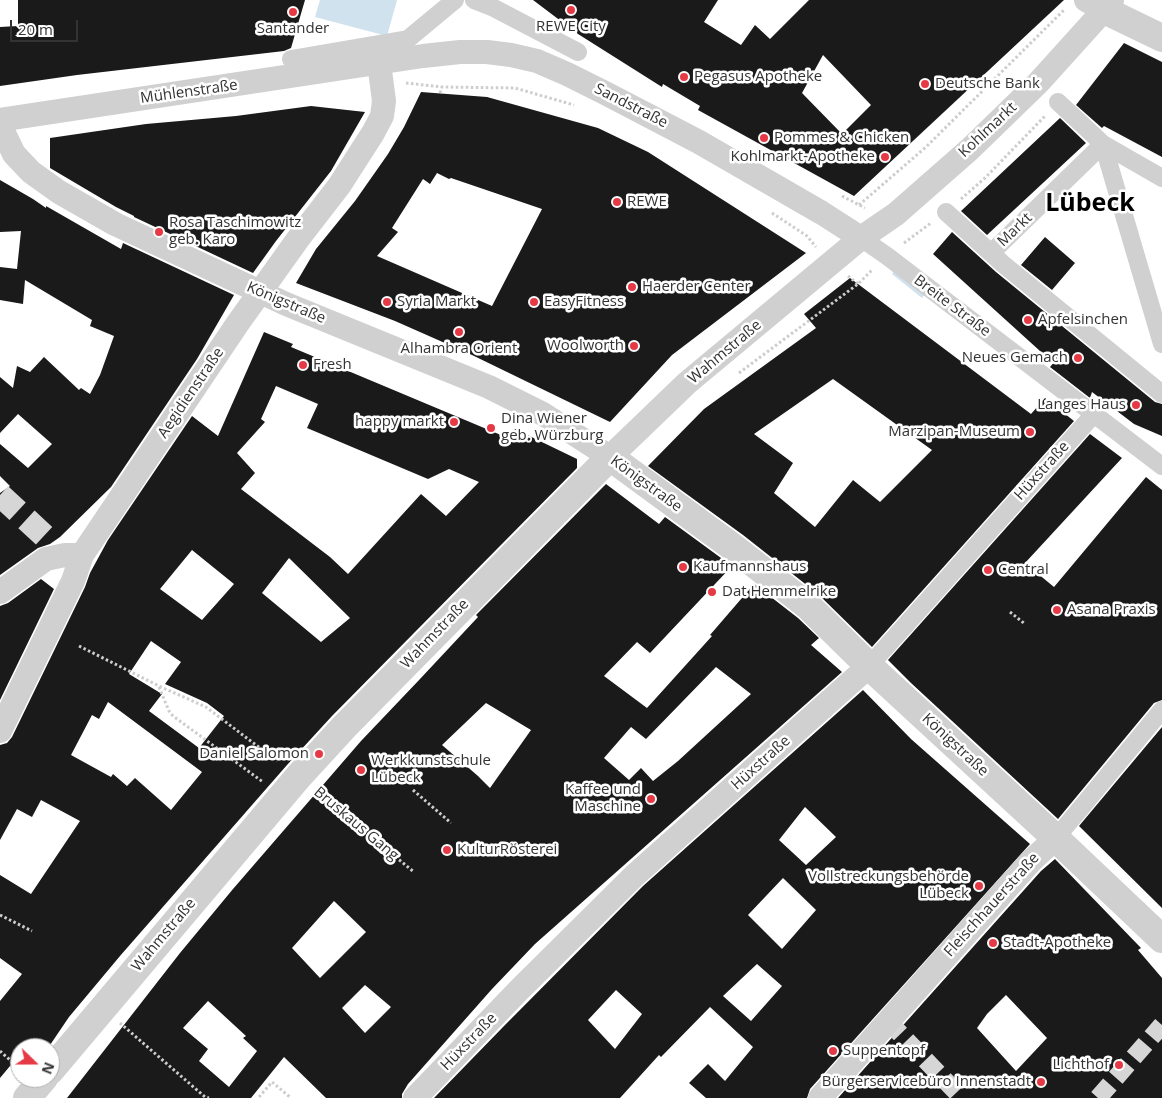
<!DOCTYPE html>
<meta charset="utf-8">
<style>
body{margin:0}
#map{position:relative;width:1162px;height:1098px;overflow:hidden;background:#fff;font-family:"Open Sans",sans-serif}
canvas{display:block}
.north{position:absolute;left:10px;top:1038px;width:50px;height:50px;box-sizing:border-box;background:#fff;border:1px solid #adadad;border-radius:50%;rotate:112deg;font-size:14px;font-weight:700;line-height:20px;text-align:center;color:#333}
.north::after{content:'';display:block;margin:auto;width:18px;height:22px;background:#e63946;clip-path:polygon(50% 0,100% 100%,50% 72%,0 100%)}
.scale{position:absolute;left:10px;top:20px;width:68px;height:22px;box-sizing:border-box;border:2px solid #333;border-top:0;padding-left:6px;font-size:15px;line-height:18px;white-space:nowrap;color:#333;-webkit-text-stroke:4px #fff;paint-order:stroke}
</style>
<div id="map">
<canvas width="1162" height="1098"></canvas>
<div class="north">N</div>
<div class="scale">20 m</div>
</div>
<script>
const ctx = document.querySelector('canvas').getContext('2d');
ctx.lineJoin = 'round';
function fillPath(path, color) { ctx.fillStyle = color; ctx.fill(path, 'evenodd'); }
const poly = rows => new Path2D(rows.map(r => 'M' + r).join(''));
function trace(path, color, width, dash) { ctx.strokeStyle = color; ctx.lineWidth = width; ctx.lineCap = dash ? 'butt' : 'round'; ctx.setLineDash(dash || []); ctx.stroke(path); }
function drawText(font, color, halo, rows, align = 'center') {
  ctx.font = font + ' "Open Sans",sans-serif'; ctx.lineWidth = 5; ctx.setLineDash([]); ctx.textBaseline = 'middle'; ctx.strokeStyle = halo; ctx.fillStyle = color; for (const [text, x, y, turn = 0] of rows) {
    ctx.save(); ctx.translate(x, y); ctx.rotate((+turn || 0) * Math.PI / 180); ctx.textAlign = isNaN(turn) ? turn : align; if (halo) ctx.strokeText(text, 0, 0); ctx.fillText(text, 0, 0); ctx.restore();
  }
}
const water = poly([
 [320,0,397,0,387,36,315,17],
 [902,261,933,284,922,298,892,274]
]);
const building = poly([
 [18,0,305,0,291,48,284,51,77,75,0,86,0,27,18,26],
 [533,0,718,0,704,22,741,45,755,25,770,39,809,0,1064,0,854,196,698,110,700,106,663,84,662,87,578,34],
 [823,55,871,105,842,134,802,93],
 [1124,43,1162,62,1162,157,1104,126,1102,128,1076,105],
 [421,92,487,97,598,128,648,152,806,253,672,355,610,422,472,355,395,321,296,283,316,249,355,201,388,154,404,127],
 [437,173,449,179,451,178,542,209,492,306,377,256,398,232,392,228,423,179,430,184],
 [311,106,365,112,331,171,276,241,253,273,134,217,134,216,116,207,50,168,50,138,146,124,236,116],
 [1060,118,1086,143,987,235,961,211],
 [0,180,33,199,46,208,46,206,121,249,123,243,234,295,197,359,111,487,60,537,50,544,38,548,0,575,0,493,10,486,0,476,0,444,28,468,52,444,18,414,0,433,0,377,13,388,17,366,30,372,44,357,79,390,81,388,90,394,100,375,114,336,90,326,92,320,25,280,23,304,0,300,0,267,17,269,21,231,0,232],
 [952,232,996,272,1155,402,1162,404,1162,436,1134,424,1092,392,1090,398,1050,367,1055,361,1040,351,933,254],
 [1045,237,1075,263,1052,290,1021,265],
 [850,278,1031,414,1045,398,1074,421,872,647,818,594,743,535,648,466,704,409,816,328,804,314],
 [833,379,932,450,880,502,853,480,815,527,774,493,793,463,754,434],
 [264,332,293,344,291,347,508,438,515,429,577,459,577,468,332,716,287,765,120,956,69,1017,48,1048,20,1048,20,1054,0,1078,0,1001,22,974,0,958,0,875,31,894,80,821,41,800,32,817,17,809,0,840,0,745,7,743,12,737,85,587,90,573,108,540,192,416,218,436],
 [276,386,318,404,307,428,428,479,449,469,479,482,446,516,421,494,348,574,330,557,241,489,255,473,237,453,265,422,261,419],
 [192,550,234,584,202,620,160,589],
 [289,558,350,618,321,642,262,593],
 [151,641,181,662,165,684,207,703,224,716,199,748,149,711,162,694,129,674],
 [108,702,202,772,171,810,135,778,127,786,113,774,111,777,71,755,92,715,99,719],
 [1090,434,1122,458,1025,563,1054,587,1146,477,1162,490,1162,700,1154,703,1058,819,911,683,888,660],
 [606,484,659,524,665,517,732,566,650,653,637,642,604,676,647,708,712,636,710,635,754,584,753,583,798,618,819,638,811,645,842,672,535,944,492,989,408,1084,402,1094,402,1098,326,1098,284,1057,251,1098,67,1098,180,953,233,889,361,741,420,679,478,617,476,615],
 [716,667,751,694,678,761,653,781,641,768,629,780,604,758,631,727,646,739],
 [486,703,531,730,490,788,478,776,442,745],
 [334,901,366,932,320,978,292,948],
 [365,985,391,1007,365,1033,342,1008],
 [208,1001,246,1036,243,1038,257,1051,229,1087,199,1061,208,1049,183,1028],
 [41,579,54,589,0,700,0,606,8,603],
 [863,690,911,739,1030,844,810,1089,807,1098,706,1098,689,1083,708,1064,725,1081,753,1047,710,1007,661,1057,659,1055,620,1098,434,1098,504,1026,643,886],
 [805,807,836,837,806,865,779,840],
 [783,878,816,910,782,949,748,915],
 [757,964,782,986,751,1021,723,996],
 [616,990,642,1014,615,1049,588,1020],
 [1162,727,1162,908,1079,826],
 [1055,859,1141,948,1138,950,1162,978,1162,1098,838,1098,1041,871],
 [1006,995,1047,1038,1016,1071,977,1028,987,1014]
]);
const pedestrianTunnel = poly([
 [888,1021,962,1098],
 [1098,1098,1162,1025]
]);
const minorTunnel = poly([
 [0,495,52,543]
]);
const path = poly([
 [406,83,442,87,515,88,574,105],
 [440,93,442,87],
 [842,196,865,208],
 [961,199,985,178,1045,116],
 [859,205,926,147,1065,9],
 [772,213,807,236,816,247],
 [904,243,931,223],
 [848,276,858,284],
 [739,373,858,284,872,270],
 [1010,612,1025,624],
 [79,646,159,686,206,707,277,761],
 [159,687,169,711,173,716,263,782],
 [413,790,451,823],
 [318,793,414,872],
 [0,915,32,931],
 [120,1023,205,1097,209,1098],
 [0,1051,20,1069],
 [259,1097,272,1082,291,1098]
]);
const pedestrian = poly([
 [474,0,492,7,578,52],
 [291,59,408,39,455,0],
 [1058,102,1103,144,1162,178],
 [946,212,1003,264,1162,394],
 [861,238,887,256,1162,466],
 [991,253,1103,144,1162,344],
 [869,666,1094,414],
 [1056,838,1162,710]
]);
const minor = poly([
 [0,120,423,56,460,52,487,52,511,55,537,61,567,74,607,94,699,142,822,213,861,238],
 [0,125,14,154,31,172,59,192,115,224,286,304,489,387,543,414,610,457,687,383,861,238,896,214,970,149,1038,83,1104,10,1086,0],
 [0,592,46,559,65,555,82,555],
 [0,731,73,581,82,555,238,323,298,239,339,186,373,133,382,116,384,101,379,63],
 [415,1098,519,990,634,876,869,666],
 [820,1098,1031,861,1056,838]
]);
const tertiary = poly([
 [1110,0,1104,10,1162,38],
 [50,1071,299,776,344,727,610,457,734,548,808,606,869,666,1048,831,1162,939],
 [27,1098,44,1078]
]);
const markers = [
 [571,10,5,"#e63946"],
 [293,12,5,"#e63946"],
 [684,77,5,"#e63946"],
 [925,84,5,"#e63946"],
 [764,138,5,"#e63946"],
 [885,157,5,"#e63946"],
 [617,202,5,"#e63946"],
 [159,232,5,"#e63946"],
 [632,287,5,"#e63946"],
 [387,302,5,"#e63946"],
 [534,302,5,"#e63946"],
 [1028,320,5,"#e63946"],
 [459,332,5,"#e63946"],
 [634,346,5,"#e63946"],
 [1078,358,5,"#e63946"],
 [303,365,5,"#e63946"],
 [1136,405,5,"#e63946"],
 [454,422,5,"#e63946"],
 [491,428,5,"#e63946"],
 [1030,432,5,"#e63946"],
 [683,567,5,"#e63946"],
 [988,570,5,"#e63946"],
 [712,592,5,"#e63946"],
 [1057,610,5,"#e63946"],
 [319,754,5,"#e63946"],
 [361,770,5,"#e63946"],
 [651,799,5,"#e63946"],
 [447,850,5,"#e63946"],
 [979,886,5,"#e63946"],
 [993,943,5,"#e63946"],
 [833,1051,5,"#e63946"],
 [1119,1065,5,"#e63946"],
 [1041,1082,5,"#e63946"]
];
const poiNames = [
 ["REWE City",571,27,"center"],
 ["Santander",293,29,"center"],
 ["Pegasus Apotheke",694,77],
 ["Deutsche Bank",935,84],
 ["Pommes & Chicken",774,138],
 ["Kohlmarkt-Apotheke",875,157,"right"],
 ["REWE",627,202],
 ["Rosa Taschimowitz",169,223],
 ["geb. Karo",169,240],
 ["Haerder Center",642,287],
 ["Syria Markt",397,302],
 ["EasyFitness",544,302],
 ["Apfelsinchen",1038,320],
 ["Woolworth",624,346,"right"],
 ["Alhambra Orient",459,349,"center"],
 ["Neues Gemach",1068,358,"right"],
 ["Fresh",313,365],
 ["Langes Haus",1126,405,"right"],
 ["Dina Wiener",501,419],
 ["geb. Würzburg",501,436],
 ["happy markt",444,422,"right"],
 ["Marzipan-Museum",1020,432,"right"],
 ["Kaufmannshaus",693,567],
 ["Central",998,570],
 ["Dat Hemmelrike",722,592],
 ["Asana Praxis",1067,610],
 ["Daniel Salomon",309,754,"right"],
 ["Werkkunstschule",371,761],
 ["Lübeck",371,778],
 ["Kaffee und",641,790,"right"],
 ["Maschine",641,807,"right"],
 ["KulturRösterei",457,850],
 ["Vollstreckungsbehörde",969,877,"right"],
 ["Lübeck",969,894,"right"],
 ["Stadt-Apotheke",1003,943],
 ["Suppentopf",843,1051],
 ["Lichthof",1109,1065,"right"],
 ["Bürgerservicebüro Innenstadt",1031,1082,"right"]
];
const streetNames = [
 ["Mühlenstraße",189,92,-8],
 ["Sandstraße",631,106,27],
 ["Kohlmarkt",988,130,-43],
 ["Markt",1015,230,-44],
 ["Königstraße",286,303,23],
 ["Breite Straße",952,306,37],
 ["Wahmstraße",725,352,-40],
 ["Aegidienstraße",191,393,-56],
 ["Hüxstraße",1042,471,-48],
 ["Königstraße",646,484,36],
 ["Wahmstraße",435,634,-46],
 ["Königstraße",955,745,43],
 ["Hüxstraße",761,763,-42],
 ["Bruskaus Gang",356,824,40],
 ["Fleischhauerstraße",992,905,-48],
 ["Wahmstraße",164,935,-50],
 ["Hüxstraße",469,1042,-46]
];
const townNames = [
 ["Lübeck",1090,204]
];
fillPath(water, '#cfe2ee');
fillPath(building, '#1a1a1a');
trace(pedestrianTunnel, '#d6d6d6', 18, [18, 9]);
trace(minorTunnel, '#d6d6d6', 24, [24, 12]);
trace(path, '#cdcdcd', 3, [2.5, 2.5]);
trace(pedestrian, '#d0d0d0', 18);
trace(minor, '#d0d0d0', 24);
trace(tertiary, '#d0d0d0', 28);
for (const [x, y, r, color] of markers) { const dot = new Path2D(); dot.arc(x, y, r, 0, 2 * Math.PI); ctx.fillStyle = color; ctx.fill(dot); trace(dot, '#fff', 2); }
drawText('15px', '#333', '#fff', poiNames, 'left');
drawText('15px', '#333', '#fff', streetNames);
drawText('bold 25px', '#000', '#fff', townNames);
</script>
